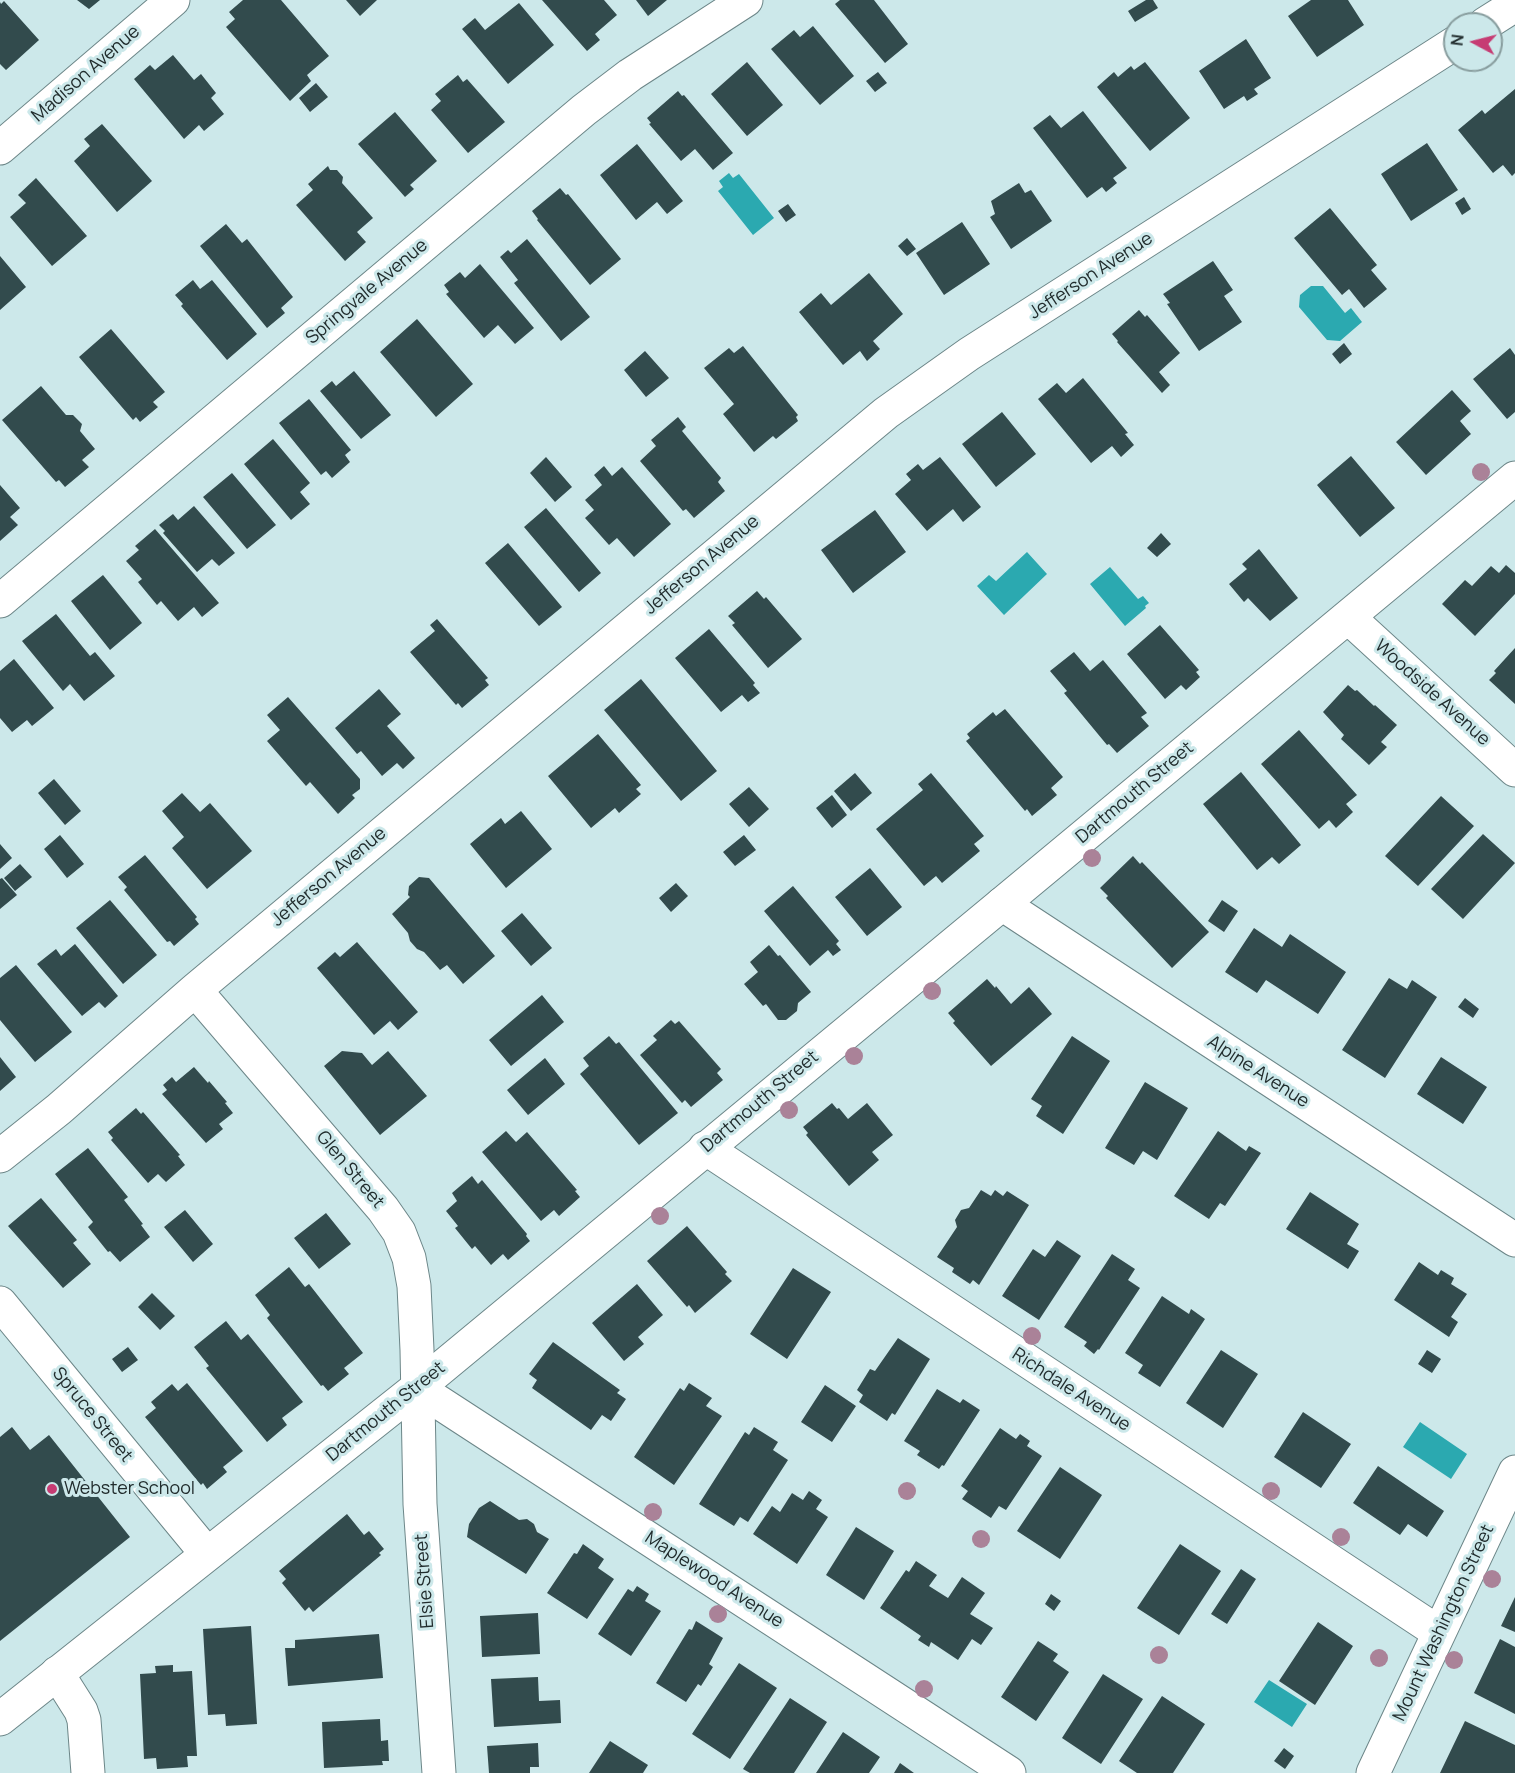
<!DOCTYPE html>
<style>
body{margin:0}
#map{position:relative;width:1515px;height:1773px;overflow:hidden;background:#cce8ea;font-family:Manrope,sans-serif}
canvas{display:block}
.north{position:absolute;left:1443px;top:12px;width:60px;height:60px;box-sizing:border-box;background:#cce8ea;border:2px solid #889d9e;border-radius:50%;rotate:277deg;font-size:16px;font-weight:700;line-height:24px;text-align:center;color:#212c2d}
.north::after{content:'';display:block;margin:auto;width:21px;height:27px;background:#c63c73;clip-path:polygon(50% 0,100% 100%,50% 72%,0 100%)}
</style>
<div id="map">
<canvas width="1515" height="1773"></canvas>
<div class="north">N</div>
</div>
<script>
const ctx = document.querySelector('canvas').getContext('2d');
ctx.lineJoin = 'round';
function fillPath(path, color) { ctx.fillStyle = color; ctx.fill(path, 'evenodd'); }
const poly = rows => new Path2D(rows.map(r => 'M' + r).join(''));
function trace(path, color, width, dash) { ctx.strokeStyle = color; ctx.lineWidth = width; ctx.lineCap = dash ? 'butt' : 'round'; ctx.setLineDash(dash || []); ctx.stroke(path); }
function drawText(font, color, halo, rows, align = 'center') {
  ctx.font = font + ' Manrope,sans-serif'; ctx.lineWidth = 6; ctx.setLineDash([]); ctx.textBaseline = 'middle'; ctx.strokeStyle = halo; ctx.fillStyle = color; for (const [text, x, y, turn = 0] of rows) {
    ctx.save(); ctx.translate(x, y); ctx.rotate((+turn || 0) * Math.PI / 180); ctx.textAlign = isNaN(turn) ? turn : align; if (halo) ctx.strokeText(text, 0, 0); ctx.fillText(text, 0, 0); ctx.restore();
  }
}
const water = poly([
 [729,173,733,178,739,174,774,218,753,235,718,191,723,187,719,181],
 [1311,286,1323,286,1345,313,1351,308,1362,322,1340,341,1327,340,1299,307,1300,295],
 [1027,552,1047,574,1004,615,977,586,989,575,996,581],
 [1110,567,1138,599,1143,596,1149,603,1145,606,1146,608,1125,626,1090,584],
 [1420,1422,1467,1454,1451,1479,1403,1447],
 [1269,1680,1307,1704,1292,1727,1254,1702]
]);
const building = poly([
 [77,0,100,0,89,9],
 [243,0,281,0,329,56,307,75,311,81,290,101,226,27,235,19,229,12],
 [346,0,377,0,360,16],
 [542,0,604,0,617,15,595,34,600,40,587,51],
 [636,0,667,0,648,16],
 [840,0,874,0,908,44,885,63,835,4],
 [1146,0,1153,0,1158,8,1135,22,1128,11],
 [1311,0,1348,0,1364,25,1317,57,1288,16],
 [4,1,39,40,6,70,0,64,0,2,1,4],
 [519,3,554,45,508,84,462,29,475,18,485,30],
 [813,26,854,76,820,105,771,49,794,30,800,37],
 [1246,39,1271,78,1254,89,1258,94,1247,101,1244,96,1224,109,1199,71],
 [173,55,194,80,201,74,216,93,211,98,224,114,204,131,199,125,184,139,134,79,150,65,155,70],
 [747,62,783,105,747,136,711,94],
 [1145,62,1190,118,1150,151,1097,87,1114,72,1118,77,1131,66,1134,70],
 [878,72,887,83,875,92,866,81],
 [458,75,463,82,467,79,505,122,468,153,431,110,441,101,435,94],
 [316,83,328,97,310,112,299,98],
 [1515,89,1515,173,1512,176,1503,165,1493,173,1458,130,1482,110,1485,114],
 [678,91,682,96,684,95,733,153,713,170,695,149,681,161,649,124,651,123,647,118],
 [1083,111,1127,168,1113,178,1117,183,1106,192,1102,187,1087,198,1033,128,1050,115,1061,128],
 [395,112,437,161,410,185,414,189,405,197,358,144],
 [102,124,152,181,117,212,74,161,90,146,84,139],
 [1427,143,1458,190,1411,221,1381,174],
 [637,144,683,201,667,214,657,202,636,220,600,175],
 [328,166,330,170,337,170,343,177,342,183,373,218,357,232,366,242,345,261,296,205,313,190,308,184],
 [36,178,87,236,52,266,10,217,26,203,18,195],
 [1019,183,1025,193,1031,190,1052,221,1011,249,990,217,995,214,991,201],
 [560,188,566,195,568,194,621,259,590,285,537,220,538,219,532,211],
 [1464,197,1471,209,1462,215,1455,203],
 [788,204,796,215,786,222,778,211],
 [1330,208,1377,265,1371,270,1387,289,1364,308,1349,289,1342,295,1294,238],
 [962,222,990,264,944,295,916,253],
 [226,224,242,243,247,239,293,297,281,308,285,313,267,328,200,246],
 [907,238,916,249,907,256,898,246],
 [527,239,590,317,561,341,514,283,518,280,500,257,508,250,511,253],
 [0,256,26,287,0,310],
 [1213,261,1233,290,1224,296,1242,322,1199,351,1167,304,1170,303,1163,294],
 [480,264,534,328,515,344,498,325,484,338,446,294,449,292,444,285,460,272,465,278],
 [869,273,903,314,873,341,880,349,867,361,860,351,843,365,799,312,821,293,831,305],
 [193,280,200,289,212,280,257,334,227,360,181,306,183,304,175,295],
 [1139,310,1145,317,1147,315,1180,353,1159,372,1170,385,1162,393,1117,342,1118,341,1112,334],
 [417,319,473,384,436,417,380,352],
 [111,329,165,392,153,402,158,407,140,422,136,417,133,420,79,357],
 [1344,343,1352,354,1340,364,1332,354],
 [743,346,798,415,796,417,798,421,776,439,773,436,754,452,723,414,734,404,704,368,729,348,734,353],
 [1510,348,1515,355,1515,412,1507,419,1473,379],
 [645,351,669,378,646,397,624,370],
 [354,371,391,415,361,439,320,391,332,381,336,386],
 [1083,378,1128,433,1125,434,1134,445,1121,457,1112,446,1091,463,1038,399,1057,383,1066,393],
 [41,386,66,415,73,415,82,424,80,431,95,449,82,460,89,467,65,487,59,480,56,482,2,420],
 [1452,390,1471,411,1460,421,1471,434,1426,475,1396,442],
 [309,399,351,450,345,455,350,462,332,478,326,471,321,475,279,423],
 [1002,412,1036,454,996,487,962,444],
 [678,417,686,427,682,431,721,478,718,482,725,491,694,518,686,509,683,511,640,461,656,446,651,440],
 [273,439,310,483,300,492,310,504,291,520,244,464],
 [1351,456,1395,508,1360,537,1317,485],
 [546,457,572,487,555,502,530,473],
 [940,457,981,507,963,522,953,509,927,531,895,494,911,480,906,474,918,464,923,470],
 [604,466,612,476,622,467,671,524,634,557,617,538,609,545,585,518,594,510,585,500,602,485,594,475],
 [232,473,276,525,247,549,203,497],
 [0,485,20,508,10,517,18,525,0,541],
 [194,506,235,553,219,566,212,559,197,572,163,533,165,531,159,525,173,514,178,520],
 [546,508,601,573,579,592,524,527],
 [875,510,906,552,853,593,821,550],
 [155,529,219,603,202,617,194,607,178,621,161,601,157,605,138,582,142,579,126,561,139,550,135,546],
 [1161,533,1171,544,1157,557,1147,548],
 [508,543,562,607,539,626,485,563],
 [1259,549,1298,598,1270,621,1248,598,1244,602,1229,584,1247,569,1242,564],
 [1506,565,1515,573,1515,594,1475,636,1442,604,1465,580,1472,586,1491,566,1499,573],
 [103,575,142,623,110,650,71,601],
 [757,591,764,599,766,597,802,639,768,668,732,625,735,623,728,616],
 [56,614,90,656,95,652,115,676,84,701,70,684,63,691,22,641],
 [437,619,488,678,485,680,489,685,462,708,458,703,456,705,410,652,435,631,430,625],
 [1160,625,1199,670,1196,672,1200,677,1186,690,1181,685,1165,699,1127,654],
 [709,629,755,683,753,685,760,693,748,702,742,695,721,712,675,658],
 [1515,648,1515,704,1489,680,1496,673,1494,671],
 [1074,652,1090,671,1103,660,1147,713,1141,717,1149,726,1117,753,1109,744,1107,745,1064,693,1067,691,1050,671],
 [14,659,54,708,32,726,27,720,12,732,0,718,0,671],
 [641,679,717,771,681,801,604,710],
 [1348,685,1355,691,1357,690,1374,706,1375,705,1397,725,1381,742,1387,747,1369,765,1341,739,1344,735,1323,712],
 [379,689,401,714,387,726,415,758,403,769,397,763,382,776,361,751,357,754,335,728],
 [288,697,360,779,360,789,352,795,355,798,338,814,310,782,306,786,267,741,280,730,267,715],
 [1005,709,1063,777,1051,788,1057,795,1032,816,1027,809,1025,811,966,741,970,738,967,734,993,712,996,716],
 [1299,730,1357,795,1346,804,1353,812,1336,828,1329,820,1319,829,1261,764],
 [598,734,641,785,636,789,641,794,619,813,615,808,591,828,548,776],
 [1241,772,1301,845,1279,864,1272,857,1257,870,1203,804],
 [855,773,872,793,851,811,834,791],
 [931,773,984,836,974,844,980,851,942,883,936,876,924,886,876,829,923,790,918,784],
 [54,779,81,811,65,825,38,793],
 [749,787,769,809,749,827,729,804],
 [182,793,200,812,210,803,252,851,207,889,172,848,184,837,162,811],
 [832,795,847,815,832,828,816,808],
 [1441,796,1474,826,1418,886,1385,856],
 [521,811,552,849,506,888,470,844,501,818,505,824],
 [1483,834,1515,863,1463,919,1431,889],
 [60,835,84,864,67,878,44,849],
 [744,835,756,850,735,866,723,852],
 [0,844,12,858,0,869],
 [145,855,197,917,195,919,199,924,174,946,170,941,167,942,124,890,127,887,118,877],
 [1133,856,1140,864,1142,862,1209,932,1172,968,1106,898,1108,896,1100,888],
 [20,864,32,877,15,891,4,878],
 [870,868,902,907,867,936,835,897],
 [419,877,429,878,495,956,463,984,447,965,440,970,424,952,417,949,410,941,408,933,392,914,410,897,408,895,409,886],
 [2,878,17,895,0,909,0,879],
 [676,883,688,896,671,912,659,898],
 [793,886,839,941,836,944,841,950,833,956,828,950,810,966,764,911],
 [110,900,157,955,123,984,76,928],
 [1222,900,1238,911,1224,932,1208,921],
 [522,913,552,948,531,966,501,931],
 [1254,928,1282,947,1290,934,1346,972,1318,1014,1266,980,1257,993,1225,972],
 [357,942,418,1012,398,1030,390,1021,374,1035,317,968,335,952,340,957],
 [75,944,118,996,105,1008,99,1002,82,1016,37,964,56,949,61,956],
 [769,945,778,956,780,955,811,992,798,1003,797,1011,786,1020,778,1020,766,1004,763,1006,744,984,758,972,750,962],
 [16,965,72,1032,35,1062,0,1020,0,978],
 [1389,978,1407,989,1412,980,1437,997,1385,1078,1342,1050],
 [987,979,995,988,996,986,1011,1004,1029,987,1052,1014,991,1066,953,1023,955,1021,948,1013],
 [542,995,564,1022,511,1066,489,1040],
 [1465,998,1479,1009,1473,1018,1458,1007],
 [671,1020,675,1024,679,1021,721,1069,717,1073,723,1080,691,1107,685,1100,682,1103,640,1055,657,1040,653,1036],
 [609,1036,616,1044,619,1042,678,1113,639,1145,580,1074,589,1066,583,1058],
 [1072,1036,1110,1061,1063,1134,1036,1116,1042,1106,1031,1099],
 [342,1051,362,1053,372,1065,388,1051,427,1096,380,1135,324,1066],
 [0,1057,16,1077,0,1091],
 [1441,1057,1487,1087,1463,1124,1417,1094],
 [545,1058,565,1084,528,1115,507,1090],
 [194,1067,208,1083,209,1081,227,1102,225,1103,233,1113,219,1124,223,1129,206,1143,162,1094,167,1090,163,1085,172,1077,176,1082],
 [1145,1082,1188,1108,1157,1160,1143,1151,1134,1165,1105,1148],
 [832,1103,837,1109,839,1108,848,1119,867,1103,893,1135,872,1152,879,1160,849,1186,806,1135,808,1133,803,1127],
 [136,1108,141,1114,143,1112,180,1155,178,1156,185,1165,166,1182,158,1174,148,1183,111,1140,113,1138,108,1132],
 [506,1131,516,1142,527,1132,577,1190,575,1191,580,1197,559,1216,554,1210,541,1221,482,1152],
 [1218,1131,1246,1151,1249,1146,1261,1153,1225,1206,1220,1203,1209,1219,1174,1196],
 [88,1148,128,1197,124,1200,143,1224,141,1225,150,1237,120,1262,110,1251,108,1252,88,1227,93,1222,55,1174],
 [472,1176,478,1184,482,1180,527,1234,526,1236,530,1241,508,1260,503,1254,491,1265,475,1246,472,1249,455,1228,458,1226,446,1211,457,1201,452,1193],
 [981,1190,991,1196,995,1190,1003,1196,1007,1191,1029,1205,979,1285,973,1280,970,1284,952,1272,954,1268,937,1257,957,1227,955,1220,961,1210,969,1208],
 [1310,1192,1359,1224,1347,1244,1359,1251,1348,1269,1286,1229],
 [41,1198,77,1240,73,1243,91,1264,63,1288,8,1226],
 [185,1210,213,1244,193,1262,164,1227],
 [326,1213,351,1244,319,1269,294,1238],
 [687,1226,727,1272,725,1274,732,1281,695,1313,689,1305,687,1307,647,1261],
 [1057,1240,1081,1256,1039,1320,1002,1296,1033,1249,1045,1257],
 [1112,1254,1135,1269,1128,1280,1140,1288,1099,1350,1098,1349,1094,1354,1084,1346,1087,1342,1064,1327],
 [1419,1262,1438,1275,1441,1270,1454,1278,1451,1284,1467,1294,1451,1317,1458,1322,1449,1337,1394,1300],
 [289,1267,305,1287,309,1284,363,1353,344,1368,349,1374,328,1391,323,1385,321,1386,267,1318,270,1315,255,1295],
 [793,1268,831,1292,787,1359,750,1334],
 [637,1284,663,1315,638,1337,644,1344,624,1361,592,1323],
 [152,1293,175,1316,160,1330,138,1307],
 [1162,1296,1189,1314,1191,1309,1205,1319,1160,1387,1138,1373,1143,1365,1125,1353],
 [226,1321,241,1340,248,1334,303,1402,282,1418,287,1425,267,1442,206,1368,209,1366,194,1347],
 [898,1338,930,1359,895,1415,892,1413,887,1421,859,1402,863,1395,857,1390,870,1369,875,1371],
 [553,1342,620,1390,617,1393,626,1399,611,1421,602,1415,591,1430,532,1388,537,1380,529,1374],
 [128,1347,138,1360,122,1372,112,1359],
 [1221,1350,1258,1374,1223,1428,1186,1403],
 [1427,1350,1441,1359,1432,1373,1418,1364],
 [187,1383,243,1451,223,1467,227,1472,207,1489,203,1483,201,1485,145,1417,156,1408,151,1402,172,1384,178,1391],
 [689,1383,712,1398,706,1406,722,1416,674,1485,634,1457,680,1388,684,1391],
 [825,1385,856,1406,832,1442,801,1422],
 [937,1389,960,1403,963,1399,980,1410,944,1466,942,1465,939,1469,917,1455,920,1451,904,1441],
 [1303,1412,1351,1444,1321,1488,1274,1457],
 [12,1427,30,1450,49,1435,130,1537,0,1641,0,1437],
 [754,1427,778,1442,773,1450,788,1460,748,1522,740,1517,734,1526,699,1504,745,1432,749,1435],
 [1000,1428,1016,1439,1020,1434,1030,1441,1027,1446,1042,1456,1006,1510,999,1506,991,1518,962,1499,968,1491,961,1486],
 [1378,1466,1444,1511,1427,1537,1408,1524,1400,1535,1353,1503],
 [1060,1467,1102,1495,1060,1559,1017,1531],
 [809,1491,822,1500,816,1509,828,1517,797,1564,753,1534,772,1506,780,1512,792,1493,803,1500],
 [490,1501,519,1520,527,1519,534,1524,537,1532,549,1539,526,1574,467,1537,469,1524,479,1508],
 [347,1514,364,1535,369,1531,384,1549,379,1553,381,1555,313,1612,309,1607,305,1611,282,1583,286,1579,279,1571],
 [856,1527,894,1551,864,1600,826,1575],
 [583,1544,604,1559,598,1568,614,1579,587,1619,547,1593,574,1553,577,1554],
 [1180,1544,1221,1571,1179,1635,1137,1608],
 [916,1561,937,1575,929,1586,948,1598,962,1577,985,1593,970,1614,993,1628,981,1645,972,1639,958,1660,931,1642,929,1647,918,1640,921,1636,880,1608,906,1570,909,1572],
 [1241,1569,1256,1579,1227,1624,1211,1614],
 [637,1586,649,1594,645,1601,661,1611,631,1656,598,1634,628,1589,633,1592],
 [1051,1594,1061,1601,1054,1611,1045,1604],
 [1515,1597,1515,1632,1501,1626],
 [538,1613,540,1654,482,1657,480,1616],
 [696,1621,723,1638,709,1664,713,1667,701,1686,698,1684,686,1702,656,1683,689,1629,692,1630],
 [1318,1622,1353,1646,1315,1705,1279,1681],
 [251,1626,257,1724,226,1726,225,1714,208,1715,203,1629],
 [379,1634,383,1678,288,1686,285,1648,295,1648,295,1640],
 [1500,1639,1515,1647,1515,1714,1474,1693],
 [1038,1641,1058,1654,1053,1661,1069,1672,1036,1721,1001,1697],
 [739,1663,777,1688,730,1759,692,1734],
 [173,1665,173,1672,192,1671,197,1756,187,1756,188,1767,157,1769,156,1758,144,1759,140,1674,156,1673,155,1666],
 [1103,1674,1143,1699,1101,1764,1062,1738],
 [538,1677,539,1701,560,1700,561,1723,494,1727,491,1679],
 [1162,1696,1205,1724,1173,1773,1137,1773,1119,1761],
 [790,1698,827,1722,794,1773,750,1773,743,1769],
 [380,1719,381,1741,388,1740,389,1761,382,1761,383,1765,324,1768,322,1722],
 [1465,1721,1515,1745,1515,1773,1440,1773],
 [843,1732,880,1757,869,1773,816,1773],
 [610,1741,648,1765,643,1773,589,1773],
 [538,1743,539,1767,530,1767,530,1773,489,1773,487,1746],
 [1284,1748,1294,1756,1285,1769,1274,1761],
 [900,1763,914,1773,894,1773]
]);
const minor = poly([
 [1485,24,1515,5],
 [0,148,173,0],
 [1348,617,1515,770],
 [1002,904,1515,478],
 [195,990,383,1209,399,1232,409,1258,414,1286,417,1350,420,1504,439,1773],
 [705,1148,1438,1632],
 [0,1156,59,1109,195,990,886,413,969,354,1455,43],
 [0,1303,207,1554],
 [417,1388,1009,1773],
 [57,1673,81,1711,84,1720,88,1773],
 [1373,1773,1515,1472]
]);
const tertiary = poly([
 [0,601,584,110,630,75,746,0],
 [0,1719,417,1388,1002,904,1515,1240]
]);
const trees = [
 [1481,472],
 [1092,858],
 [932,991],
 [854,1056],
 [789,1110],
 [660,1216],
 [1032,1336],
 [907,1491],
 [1271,1491],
 [653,1512],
 [1341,1537],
 [981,1539],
 [1492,1579],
 [718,1614],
 [1159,1655],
 [1379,1658],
 [1454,1660],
 [924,1689]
];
const markers = [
 [52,1489,6,"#c63c73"]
];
const streetNames = [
 ["Madison Avenue",86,74,-41],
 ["Jefferson Avenue",1091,276,-33],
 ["Springvale Avenue",367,292,-40],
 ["Jefferson Avenue",702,565,-40],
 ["Woodside Avenue",1432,693,42],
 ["Dartmouth Street",1135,793,-40],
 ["Jefferson Avenue",329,877,-40],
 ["Alpine Avenue",1258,1072,33],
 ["Dartmouth Street",760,1102,-40],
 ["Glen Street",350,1170,50],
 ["Richdale Avenue",1071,1390,33],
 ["Dartmouth Street",386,1412,-39],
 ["Spruce Street",92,1415,51],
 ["Maplewood Avenue",714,1580,33],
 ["Elsie Street",425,1581,-94],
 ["Mount Washington Street",1444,1623,-65]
];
const poiNames = [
 ["Webster School",64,1489]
];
fillPath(water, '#2ba9b0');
fillPath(building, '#324b4d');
trace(minor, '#6c8688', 35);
trace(tertiary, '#6c8688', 35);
trace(minor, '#fff', 33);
trace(tertiary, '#fff', 33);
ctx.fillStyle = '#aa8298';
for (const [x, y] of trees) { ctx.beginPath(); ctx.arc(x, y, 9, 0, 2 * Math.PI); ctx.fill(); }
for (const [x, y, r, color] of markers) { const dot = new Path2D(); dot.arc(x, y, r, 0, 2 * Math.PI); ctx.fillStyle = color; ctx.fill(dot); trace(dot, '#cce8ea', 2); }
drawText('18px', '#212c2d', '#cce8ea', streetNames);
drawText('18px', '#212c2d', '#cce8ea', poiNames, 'left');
</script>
